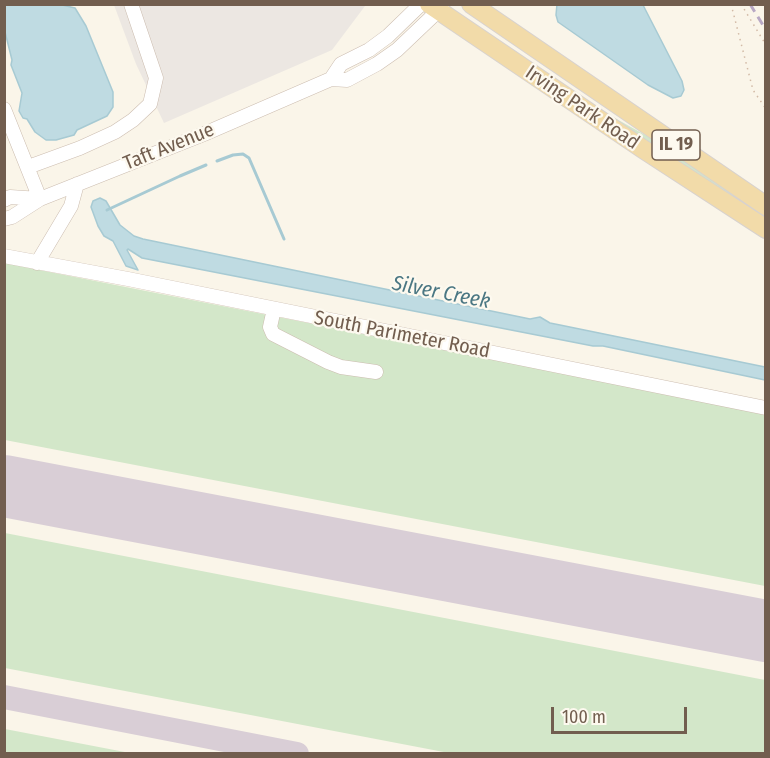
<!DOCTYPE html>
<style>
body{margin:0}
#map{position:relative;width:770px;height:758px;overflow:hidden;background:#faf5e9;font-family:"Fira Sans Condensed",sans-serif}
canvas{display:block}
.frame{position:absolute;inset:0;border:6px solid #725e4f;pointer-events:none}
.scale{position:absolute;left:551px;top:707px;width:136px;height:27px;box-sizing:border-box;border:3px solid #725e4f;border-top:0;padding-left:8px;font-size:18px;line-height:21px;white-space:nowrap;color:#725e4f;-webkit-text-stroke:4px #fdf9ef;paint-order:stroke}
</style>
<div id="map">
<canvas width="770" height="758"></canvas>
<div class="frame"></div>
<div class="scale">100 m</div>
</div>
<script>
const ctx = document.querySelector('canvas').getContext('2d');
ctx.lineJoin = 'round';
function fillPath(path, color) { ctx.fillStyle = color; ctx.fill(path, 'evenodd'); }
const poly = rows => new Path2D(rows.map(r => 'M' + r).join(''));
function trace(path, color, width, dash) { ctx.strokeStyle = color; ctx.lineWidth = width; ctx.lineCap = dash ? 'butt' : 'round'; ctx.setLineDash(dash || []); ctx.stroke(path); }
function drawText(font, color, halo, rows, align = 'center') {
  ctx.font = font + ' "Fira Sans Condensed",sans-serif'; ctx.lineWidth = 4.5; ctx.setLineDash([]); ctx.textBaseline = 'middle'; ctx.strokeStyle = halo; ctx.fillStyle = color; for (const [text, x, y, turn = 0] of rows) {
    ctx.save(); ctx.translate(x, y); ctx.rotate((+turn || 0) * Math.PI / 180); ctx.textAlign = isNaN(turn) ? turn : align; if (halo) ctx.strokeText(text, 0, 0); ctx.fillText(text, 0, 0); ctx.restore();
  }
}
const industrial = poly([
 [365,4,365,6,332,50,164,123,136,64,114,5]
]);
const green = poly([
 [597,108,679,154,765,214,765,222],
 [4,263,765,413,765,586,5,440],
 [5,533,765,680,765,753,449,753,5,668],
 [5,729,130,753,5,753]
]);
const water = poly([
 [58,4,75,8,86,26,113,92,113,107,107,116,77,130,74,135,56,140,46,140,35,132,27,119,23,118,19,111,22,93,11,65,12,60,5,32,5,5,58,4],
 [557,4,643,5,682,81,684,90,681,96,673,98,648,85,558,22,556,15,557,4],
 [100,198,106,201,120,225,134,236,143,239,530,319,540,317,550,323,560,325,765,367,765,380,603,346,593,346,142,258,128,249,127,250,138,270,126,266,113,241,104,236,98,226,91,207,93,201,100,198]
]);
const stream = poly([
 [217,161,233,155,243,154,249,158,284,239],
 [107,210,180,176,206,165]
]);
const taxiway = poly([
 [4,697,297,754]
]);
const runway = poly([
 [4,486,766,631]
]);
const path = poly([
 [731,4,753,90,766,109],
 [741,4,766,45]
]);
const minor = poly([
 [331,79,341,64,369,50,388,36,421,4],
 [4,109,40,199],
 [28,167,80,148,115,132,133,120,150,104,156,78,131,4],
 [4,200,10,197,40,199,204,134,331,79,347,80,377,64,397,50,438,11,442,4],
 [4,219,12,217,40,199],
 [4,256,128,279,766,408],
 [37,263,71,206,77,184],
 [274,309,270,327,273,334,328,362,341,367,376,372]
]);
const major = poly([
 [429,4,643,149,766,229],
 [471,4,766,206]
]);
const rail = poly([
 [750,4,766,30]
]);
const shields = [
 [676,145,48]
];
const shieldNames = [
 ["IL 19",676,145]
];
const streetNames = [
 ["Irving Park Road",582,108,34],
 ["Taft Avenue",169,147,-22],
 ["South Parimeter Road",402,335,11]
];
const waterNames = [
 ["Silver Creek",441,293,11]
];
fillPath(industrial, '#ece7e2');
fillPath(green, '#d3e7c9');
fillPath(water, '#bfdbe2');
trace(water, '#a7cad3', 1.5);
trace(stream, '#a7cad3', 3);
trace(taxiway, '#d9ced6', 24);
trace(runway, '#d9ced6', 62);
trace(minor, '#ccbdb0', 15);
trace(major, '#d8d2ce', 20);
trace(path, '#d2baa6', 1.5, [1.5, 4.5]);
trace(minor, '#fff', 14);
trace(major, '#f2dba9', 18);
trace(rail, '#b8a8c4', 3, [9, 6]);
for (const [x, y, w] of shields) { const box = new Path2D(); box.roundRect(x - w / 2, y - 15, w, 30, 4.5); ctx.fillStyle = '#fdf9ef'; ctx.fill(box); trace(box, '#725e4f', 1.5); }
drawText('bold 18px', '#725e4f', null, shieldNames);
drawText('20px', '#725e4f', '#fdf9ef', streetNames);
drawText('italic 21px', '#4b7783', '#fdf9ef', waterNames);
</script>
